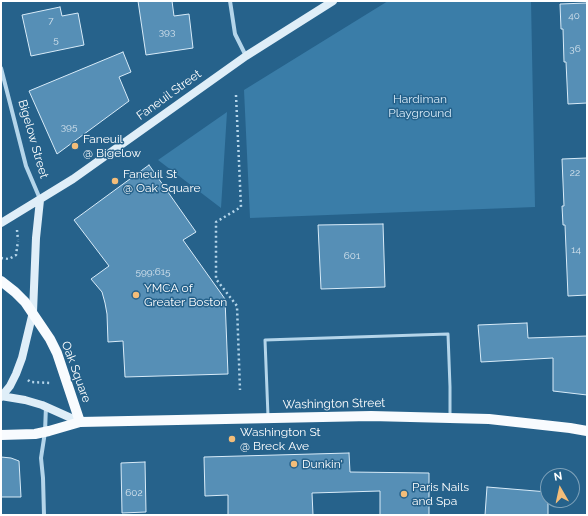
<!DOCTYPE html>
<style>
body{margin:0}
#map{position:relative;width:588px;height:516px;overflow:hidden;background:#26628b;font-family:Raleway,sans-serif}
canvas{display:block}
.frame{position:absolute;inset:0;border:2px solid #fff;pointer-events:none}
.north{position:absolute;left:540px;top:468px;width:40px;height:40px;box-sizing:border-box;background:#26628b;border:1px solid #7da1b9;border-radius:50%;rotate:351deg;font-size:11px;font-weight:700;line-height:16px;text-align:center;color:#fff}
.north::after{content:'';display:block;margin:auto;width:14px;height:18px;background:#f3bd79;clip-path:polygon(50% 0,100% 100%,50% 72%,0 100%)}
</style>
<div id="map">
<canvas width="588" height="516"></canvas>
<div class="frame"></div>
<div class="north">N</div>
</div>
<script>
const ctx = document.querySelector('canvas').getContext('2d');
ctx.lineJoin = 'round';
function fillPath(path, color) { ctx.fillStyle = color; ctx.fill(path, 'evenodd'); }
const poly = rows => new Path2D(rows.map(r => 'M' + r).join(''));
function trace(path, color, width, dash) { ctx.strokeStyle = color; ctx.lineWidth = width; ctx.lineCap = dash ? 'butt' : 'round'; ctx.setLineDash(dash || []); ctx.stroke(path); }
function drawText(font, color, halo, rows, align = 'center') {
  ctx.font = font + ' Raleway,sans-serif'; ctx.lineWidth = 3; ctx.setLineDash([]); ctx.textBaseline = 'middle'; ctx.strokeStyle = halo; ctx.fillStyle = color; for (const [text, x, y, turn = 0] of rows) {
    ctx.save(); ctx.translate(x, y); ctx.rotate((+turn || 0) * Math.PI / 180); ctx.textAlign = isNaN(turn) ? turn : align; if (halo) ctx.strokeText(text, 0, 0); ctx.fillText(text, 0, 0); ctx.restore();
  }
}
const green = poly([
 [388,1,531,1,535,207,250,218,244,90],
 [227,112,221,208,158,160]
]);
const building = poly([
 [138,1,172,1,174,16,189,14,193,48,146,55,138,1],
 [587,3,587,103,568,104,566,62,564,62,563,29,561,29,560,4,587,3],
 [60,7,62,16,78,13,84,45,31,56,22,15,60,7],
 [123,52,131,72,119,77,129,101,57,154,29,91,123,52],
 [587,158,587,295,568,296,565,225,563,225,562,206,564,206,562,159,587,158],
 [149,165,196,232,183,240,225,299,228,374,125,377,123,341,108,342,107,314,105,303,102,292,91,279,109,266,74,220,149,165],
 [383,224,385,287,321,289,318,225,383,224],
 [527,323,528,338,587,336,587,395,553,391,553,358,481,362,478,325,527,323],
 [349,453,350,472,429,473,429,515,380,515,380,491,312,493,313,515,228,515,228,495,205,496,204,457,349,453],
 [1,457,11,458,19,461,21,497,1,497,1,457],
 [145,462,146,512,122,513,121,463,145,462],
 [487,487,548,492,548,515,485,515,487,487]
]);
const path = poly([
 [236,95,241,207,216,222,216,279,237,306,240,390],
 [17,230,18,240],
 [1,258,9,259,16,255,18,241],
 [28,380,30,382,51,383]
]);
const lane = poly([
 [268,416,265,340,448,334,450,387,450,415]
]);
const street = poly([
 [230,1,235,34,246,56],
 [1,68,26,166,40,199],
 [44,515,43,478,41,458,45,432,46,406]
]);
const secondary = poly([
 [1,223,73,179,246,56,333,1],
 [1,396,25,400,42,405,80,422],
 [1,397,10,386,16,374,22,358,33,312,36,238,40,200]
]);
const primary = poly([
 [1,281,15,292,25,302,50,339,57,353,80,422],
 [1,435,35,434,49,431,80,422,371,416,489,419,570,428,587,431]
]);
const markers = [
 [75,146,4,"#f3bd79"],
 [115,181,4,"#f3bd79"],
 [136,295,4,"#f3bd79"],
 [232,439,4,"#f3bd79"],
 [294,464,4,"#f3bd79"],
 [404,494,4,"#f3bd79"]
];
const numberNames = [
 ["40",574,16],
 ["7",51,21],
 ["393",167,32],
 ["5",56,40],
 ["36",575,49],
 ["395",69,127],
 ["22",575,173],
 ["14",576,250],
 ["601",352,256],
 ["599;615",153,272],
 ["602",134,493]
];
const streetNames = [
 ["Faneuil Street",169,95,-36],
 ["Bigelow Street",33,139,74],
 ["Oak Square",76,372,70],
 ["Washington Street",334,404,-1]
];
const parkNames = [
 ["Hardiman",420,99],
 ["Playground",420,113]
];
const poiNames = [
 ["Faneuil",83,139],
 ["@ Bigelow",83,153],
 ["Faneuil St",123,174],
 ["@ Oak Square",123,188],
 ["YMCA of",144,288],
 ["Greater Boston",144,302],
 ["Washington St",240,432],
 ["@ Breck Ave",240,446],
 ["Dunkin'",302,464],
 ["Paris Nails",412,487],
 ["and Spa",412,501]
];
fillPath(green, '#3a7da8');
fillPath(building, '#568fb6');
trace(building, '#d8ebf8', 1);
trace(path, '#b4d5ea', 2.5, [2, 3]);
trace(lane, '#b4d5ea', 3);
trace(street, '#b4d5ea', 4);
trace(secondary, '#dfeef8', 8);
trace(primary, '#f8fbfe', 10);
for (const [x, y, r, color] of markers) { const dot = new Path2D(); dot.arc(x, y, r, 0, 2 * Math.PI); ctx.fillStyle = color; ctx.fill(dot); trace(dot, '#26628b', 1.5); }
drawText('10px', '#d5e3ed', null, numberNames);
drawText('12px', '#fff', '#26628b', streetNames);
drawText('12px', '#d8ebf8', '#26628b', parkNames);
drawText('12px', '#fff', '#26628b', poiNames, 'left');
</script>
